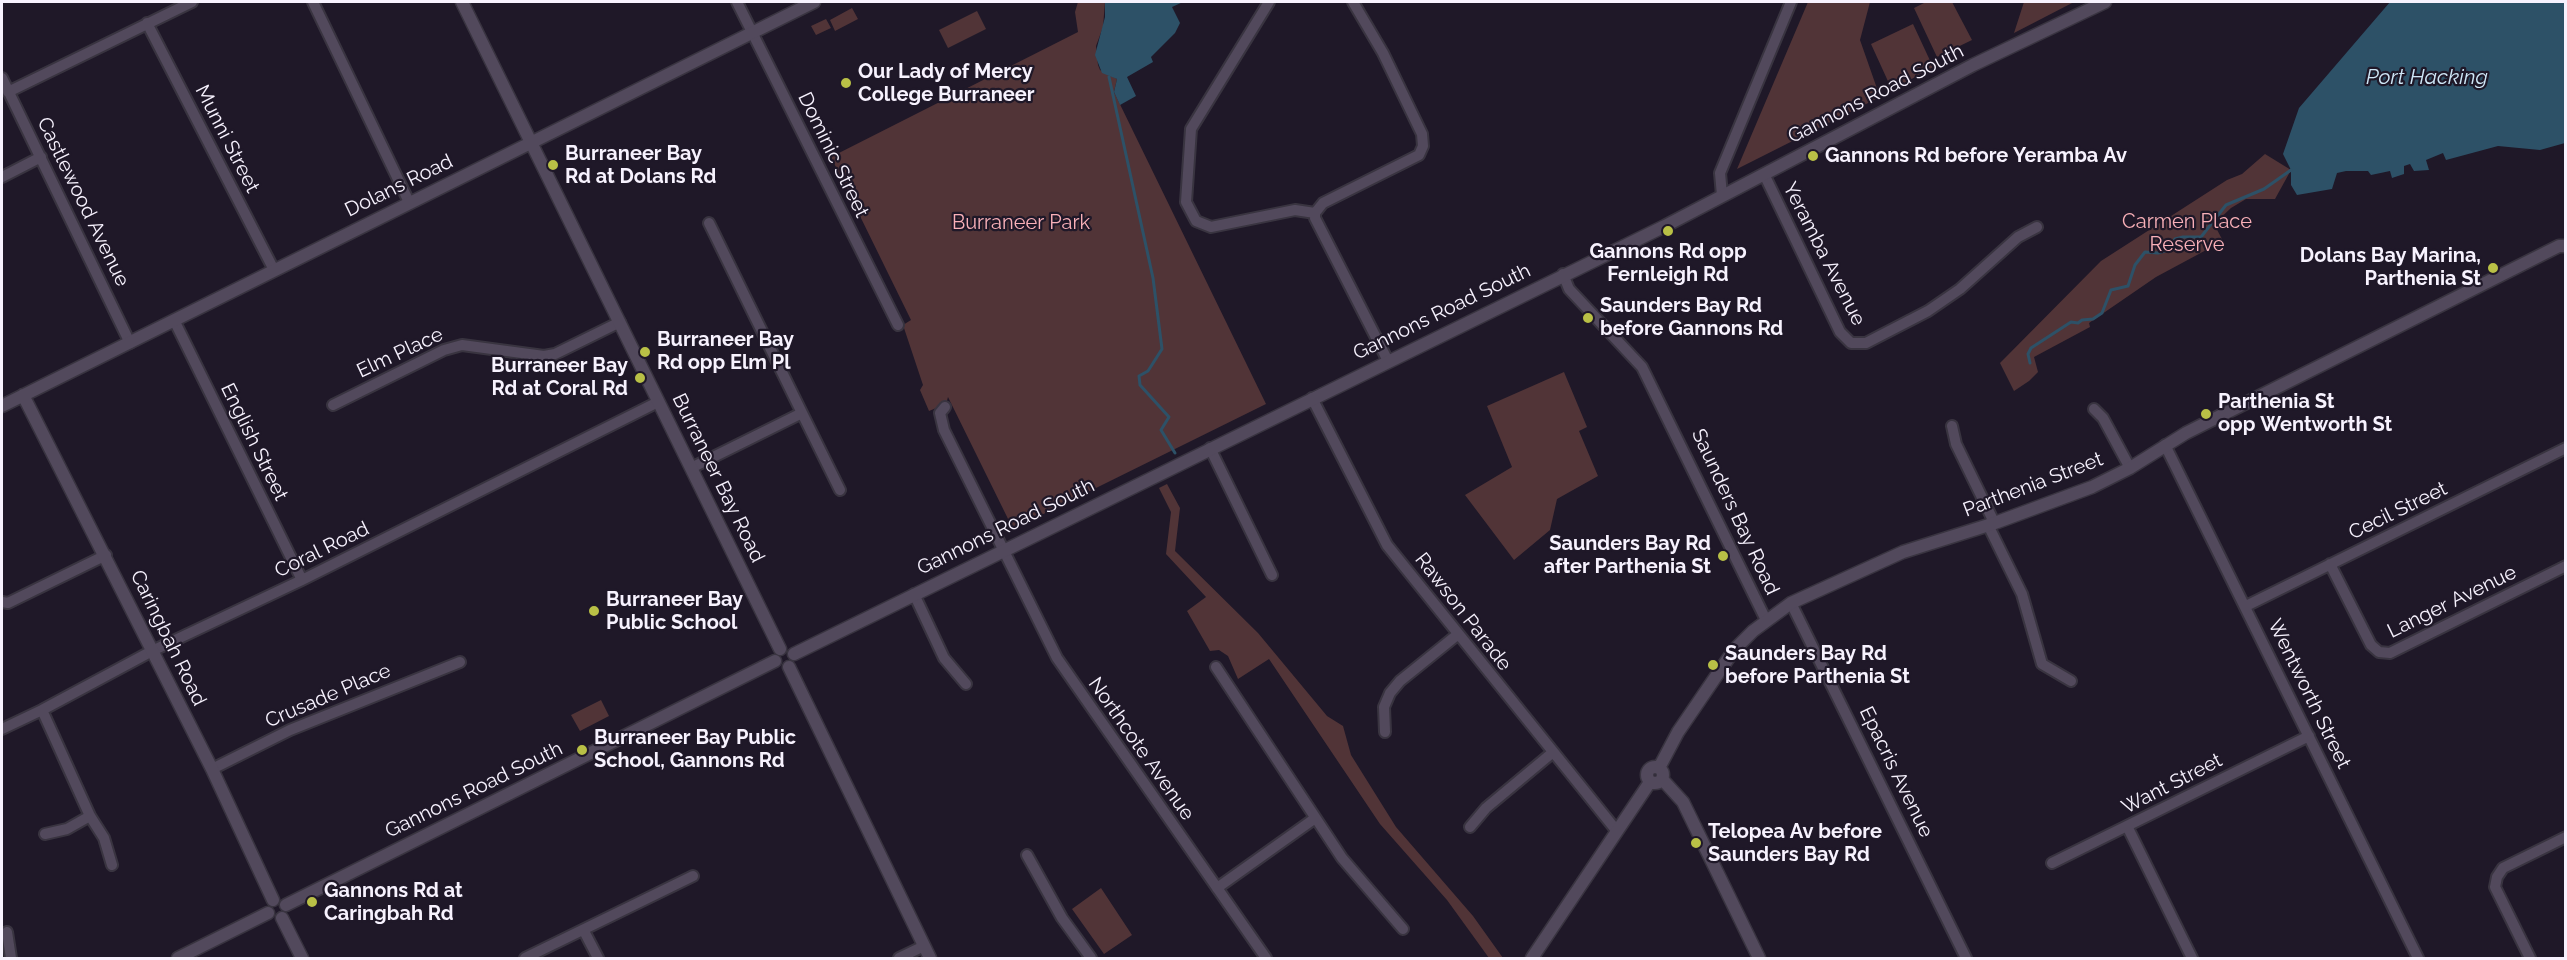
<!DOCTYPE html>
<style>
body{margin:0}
#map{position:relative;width:2567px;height:960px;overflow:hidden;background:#1f1828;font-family:Raleway,sans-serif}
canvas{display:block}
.frame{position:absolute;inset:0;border:3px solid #f7f2fe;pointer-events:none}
</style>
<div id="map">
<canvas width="2567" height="960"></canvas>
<div class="frame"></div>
</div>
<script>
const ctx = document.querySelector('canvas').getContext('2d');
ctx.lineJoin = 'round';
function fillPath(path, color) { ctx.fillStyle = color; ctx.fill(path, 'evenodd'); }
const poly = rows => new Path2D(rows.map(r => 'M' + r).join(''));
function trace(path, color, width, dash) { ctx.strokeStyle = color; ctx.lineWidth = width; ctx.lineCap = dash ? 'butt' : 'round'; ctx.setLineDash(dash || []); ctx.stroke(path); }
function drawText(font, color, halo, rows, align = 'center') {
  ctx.font = font + ' Raleway,sans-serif'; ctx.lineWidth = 4.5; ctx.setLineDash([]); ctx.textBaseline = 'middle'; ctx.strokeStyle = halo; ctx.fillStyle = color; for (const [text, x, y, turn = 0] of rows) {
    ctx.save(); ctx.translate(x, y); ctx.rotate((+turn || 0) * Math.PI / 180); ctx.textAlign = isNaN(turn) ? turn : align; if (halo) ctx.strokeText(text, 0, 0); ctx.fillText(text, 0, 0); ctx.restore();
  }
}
const green = poly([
 [1078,2,1105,2,1103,27,1096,46,1098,65,1100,70,1117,79,1114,92,1266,404,1013,529,948,397,946,404,929,411,920,390,923,385,903,325,911,320,831,157,1078,32,1075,12],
 [1808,2,1870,2,1860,40,1880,97,1737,169],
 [1926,2,1952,2,1972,40,1937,57,1914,8],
 [2024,2,2074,2,2014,33],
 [852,8,858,19,835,31,830,20],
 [977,11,986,29,948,48,939,30],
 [826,19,831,28,816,35,811,26],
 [1913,24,1933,67,1892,90,1871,44],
 [2265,154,2291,170,2275,199,2246,199,2231,208,2214,224,2223,241,2156,277,2089,323,2090,327,2034,357,2038,372,2029,381,2014,391,2000,363,2101,261,2227,180,2242,174],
 [1564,372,1587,427,1579,431,1598,476,1557,499,1550,530,1514,560,1465,495,1512,467,1487,406],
 [1167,484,1180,508,1175,551,1258,633,1327,716,1343,726,1351,755,1396,827,1473,916,1503,958,1489,958,1447,900,1380,824,1269,659,1238,679,1228,656,1219,650,1210,651,1187,611,1206,597,1166,554,1171,512,1159,488],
 [601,700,609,716,580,731,571,715],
 [1101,888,1132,935,1104,954,1072,909]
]);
const water = poly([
 [1105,2,1183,2,1172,7,1180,23,1175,33,1151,57,1153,62,1127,77,1136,96,1120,105,1114,92,1117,79,1102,73,1095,55,1105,17],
 [2390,2,2565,2,2565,143,2540,150,2498,146,2446,160,2443,153,2426,160,2429,170,2414,171,2410,164,2404,166,2404,174,2392,178,2390,171,2371,175,2368,171,2346,171,2337,173,2332,189,2297,195,2291,185,2291,170,2283,154,2299,108]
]);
const stream = poly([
 [1109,77,1153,278,1162,349,1148,371,1139,376,1140,385,1169,417,1161,430,1175,453],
 [2030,363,2028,354,2031,348,2071,322,2078,323,2082,320,2093,319,2102,313,2111,290,2128,286,2135,265,2145,252,2158,253,2168,250,2175,239,2183,237,2201,237,2226,205,2264,189,2291,170]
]);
const minor = poly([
 [313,2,409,202],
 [737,2,898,325],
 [1269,2,1191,129,1186,202,1196,221,1211,227,1295,210,1315,213],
 [1353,2,1383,53,1422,134,1423,146,1419,155,1323,203,1315,213,1315,218,1388,361],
 [147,23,274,270],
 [2,78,130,343],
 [8,92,192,2],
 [1764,174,1840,332,1851,343,1866,343,1928,311,1960,289,2018,237,2037,227],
 [2,177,41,157],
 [1722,195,1720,173,1791,2],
 [1563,274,1569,289,1642,367,1766,620],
 [174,320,302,580],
 [1312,398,1387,545,1616,830],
 [333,405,444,350,462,345,544,356,555,354,620,322],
 [945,407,940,413,944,430,1057,658,1266,958],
 [2094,409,2103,418,2130,468],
 [802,413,840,490],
 [1952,426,1956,444,1992,518,1990,529,2022,594,2042,664,2071,681],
 [2165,445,2418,958],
 [1210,448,1272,575],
 [691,468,802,413,709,223],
 [2330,564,2371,645,2379,652,2390,653,2566,566],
 [914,594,944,658,966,684],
 [2,602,8,603,106,555],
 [1791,603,1966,958],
 [2246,606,2566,448],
 [1216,667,1342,858,1403,929],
 [42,710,90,816,104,838,112,865],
 [2,729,42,710,152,651,302,580,658,402],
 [1385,732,1384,707,1390,693,1400,681,1457,635],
 [212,769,290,730,460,662],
 [2127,826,2192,958],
 [1470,827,1486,808,1552,753],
 [45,834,67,829,90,816],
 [1027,855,1062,918,1091,958],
 [2052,863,2309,736],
 [1217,888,1314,819],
 [584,931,598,958],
 [7,932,11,958],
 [525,958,693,876],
 [899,958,924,946],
 [2530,958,2495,887,2497,877,2503,868,2566,837]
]);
const tertiary = poly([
 [462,2,780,649],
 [23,395,212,769,273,900],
 [2,406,814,2],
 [794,654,1665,226,1973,65,2105,2],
 [789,667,930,958],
 '1647 775a8 8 0 1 1 16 0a8 8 0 1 1-16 0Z',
 [1659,768,1678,732,1734,650,1753,631,1791,603,1903,552,1992,524,2092,487,2130,468,2186,433,2559,246,2566,246],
 [1662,779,1683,802,1759,958],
 [286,905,775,661],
 [282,918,302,958],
 [178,958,268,913],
 [1532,958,1650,782]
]);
const markers = [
 [846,83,6,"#b9c046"],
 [1813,156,6,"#b9c046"],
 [553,165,6,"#b9c046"],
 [1668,231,6,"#b9c046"],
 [2493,268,6,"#b9c046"],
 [1588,318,6,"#b9c046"],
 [645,352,6,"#b9c046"],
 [640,378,6,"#b9c046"],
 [2206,414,6,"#b9c046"],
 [1723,556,6,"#b9c046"],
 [594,611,6,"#b9c046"],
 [1713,665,6,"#b9c046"],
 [582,750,6,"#b9c046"],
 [1696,843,6,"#b9c046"],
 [312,902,6,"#b9c046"]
];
const poiNames = [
 ["Our Lady of Mercy",858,72],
 ["College Burraneer",858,95],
 ["Burraneer Bay",565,154],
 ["Rd at Dolans Rd",565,177],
 ["Gannons Rd before Yeramba Av",1825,156],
 ["Gannons Rd opp",1668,252,"center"],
 ["Fernleigh Rd",1668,275,"center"],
 ["Dolans Bay Marina,",2481,256,"right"],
 ["Parthenia St",2481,279,"right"],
 ["Saunders Bay Rd",1600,306],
 ["before Gannons Rd",1600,329],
 ["Burraneer Bay",657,340],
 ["Rd opp Elm Pl",657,363],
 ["Burraneer Bay",628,366,"right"],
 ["Rd at Coral Rd",628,389,"right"],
 ["Parthenia St",2218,402],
 ["opp Wentworth St",2218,425],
 ["Saunders Bay Rd",1711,544,"right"],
 ["after Parthenia St",1711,567,"right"],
 ["Burraneer Bay",606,600],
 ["Public School",606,623],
 ["Saunders Bay Rd",1725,654],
 ["before Parthenia St",1725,677],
 ["Burraneer Bay Public",594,738],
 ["School, Gannons Rd",594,761],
 ["Telopea Av before",1708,832],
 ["Saunders Bay Rd",1708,855],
 ["Gannons Rd at",324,891],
 ["Caringbah Rd",324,914]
];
const streetNames = [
 ["Gannons Road South",1876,94,-27],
 ["Munni Street",227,139,63],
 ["Dominic Street",833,155,64],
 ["Dolans Road",399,186,-26],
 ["Castlewood Avenue",83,202,64],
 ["Yeramba Avenue",1824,254,63],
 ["Gannons Road South",1442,312,-26],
 ["Elm Place",400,353,-25],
 ["English Street",254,442,64],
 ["Burraneer Bay Road",718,478,64],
 ["Parthenia Street",2033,485,-21],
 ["Cecil Street",2398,511,-26],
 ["Saunders Bay Road",1735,512,65],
 ["Gannons Road South",1006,527,-26],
 ["Coral Road",322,550,-26],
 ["Langer Avenue",2452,602,-26],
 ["Rawson Parade",1463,612,52],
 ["Caringbah Road",168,638,64],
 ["Wentworth Street",2309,694,64],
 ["Crusade Place",328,696,-23],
 ["Northcote Avenue",1141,749,55],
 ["Epacris Avenue",1896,772,64],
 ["Want Street",2172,784,-27],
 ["Gannons Road South",474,790,-26]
];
const parkNames = [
 ["Carmen Place",2187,222],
 ["Reserve",2187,245],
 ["Burraneer Park",1021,223]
];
const waterNames = [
 ["Port Hacking",2427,78]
];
fillPath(green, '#513437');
fillPath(water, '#2d5167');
trace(stream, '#2d5167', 3);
trace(minor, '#393440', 14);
trace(tertiary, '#393440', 15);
trace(minor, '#52495c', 10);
trace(tertiary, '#52495c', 12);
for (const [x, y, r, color] of markers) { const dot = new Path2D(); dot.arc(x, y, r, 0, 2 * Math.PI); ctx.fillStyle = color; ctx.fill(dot); trace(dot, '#1f1828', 2); }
drawText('bold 20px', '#f7f2fe', '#1f1828', poiNames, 'left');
drawText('20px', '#f7f2fe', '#1f1828', streetNames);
drawText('20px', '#f9b0b8', '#1f1828', parkNames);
drawText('italic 21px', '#cfe7f7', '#1f1828', waterNames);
</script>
